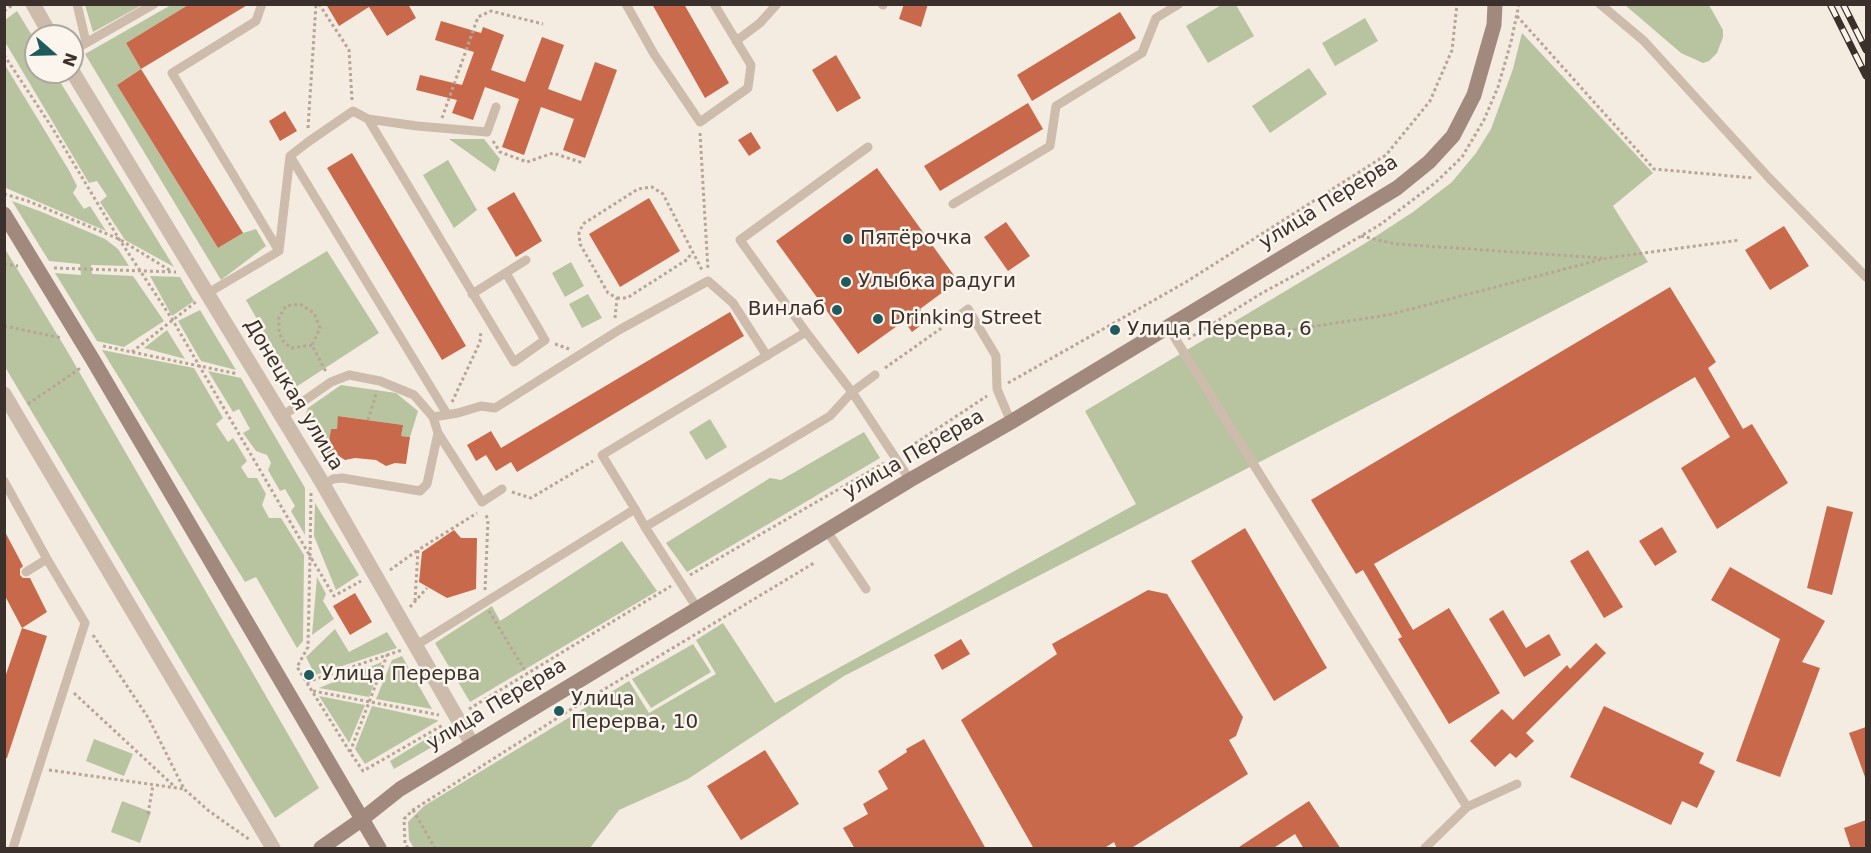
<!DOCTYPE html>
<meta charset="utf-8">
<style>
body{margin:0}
#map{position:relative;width:1871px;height:853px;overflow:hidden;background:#f4ebe1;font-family:"DejaVu Sans",sans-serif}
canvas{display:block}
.frame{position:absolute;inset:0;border:6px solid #3b302b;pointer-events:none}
.north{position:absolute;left:24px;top:24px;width:60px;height:60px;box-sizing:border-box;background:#fbf5ee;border:2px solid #aea6a0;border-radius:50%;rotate:110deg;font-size:16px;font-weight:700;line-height:24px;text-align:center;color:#3b302b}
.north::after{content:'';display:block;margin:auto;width:21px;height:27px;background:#1f5a5e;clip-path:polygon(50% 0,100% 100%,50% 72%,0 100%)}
</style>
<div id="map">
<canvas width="1871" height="853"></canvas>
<div class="frame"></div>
<div class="north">N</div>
</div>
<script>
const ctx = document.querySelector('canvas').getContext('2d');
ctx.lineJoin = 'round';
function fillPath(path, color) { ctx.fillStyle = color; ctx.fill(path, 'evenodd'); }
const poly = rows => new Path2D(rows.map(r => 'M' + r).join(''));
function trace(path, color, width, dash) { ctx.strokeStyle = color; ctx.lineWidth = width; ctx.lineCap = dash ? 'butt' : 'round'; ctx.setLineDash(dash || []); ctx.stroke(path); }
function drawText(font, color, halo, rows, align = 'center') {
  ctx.font = font + ' "DejaVu Sans",sans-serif'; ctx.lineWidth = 5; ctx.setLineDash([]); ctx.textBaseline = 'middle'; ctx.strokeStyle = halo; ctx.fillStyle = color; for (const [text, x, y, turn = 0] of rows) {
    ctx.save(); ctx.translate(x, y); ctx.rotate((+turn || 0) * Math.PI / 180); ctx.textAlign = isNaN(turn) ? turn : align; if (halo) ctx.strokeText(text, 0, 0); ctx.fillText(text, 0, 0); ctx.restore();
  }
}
const green = poly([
 [1223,4,1236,5,1254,36,1208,63,1186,26],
 [85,5,85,4,142,5,93,32],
 [171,5,190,5,126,43,141,69,117,85,218,248,243,233,256,229,266,246,221,280,85,54],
 [1625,5,1709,5,1723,30,1723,37,1717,53,1709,61,1703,63,1681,53],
 [17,11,36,42,36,72,54,72,174,267,125,240,100,202,107,196,97,181,89,183,5,42,5,20],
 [1365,18,1378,41,1335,66,1322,43],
 [1522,33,1653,173,1613,206,1648,262,844,676,688,779,619,810,590,848,414,848,409,840,408,822,424,806,629,681,649,713,716,674,696,640,723,623,775,703,1136,504,1085,411,1364,244,1413,212,1452,182,1476,153,1491,129,1513,69],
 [5,65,70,172,77,186,73,193,84,209,90,206,106,231,6,188,5,185],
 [1309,68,1327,94,1270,133,1252,106],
 [449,139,484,139,500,159,495,172],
 [448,160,477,210,454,228,423,175],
 [12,201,42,212,105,239,118,249,129,266,91,265,92,274,133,276,164,321,124,347,97,341,55,273,81,275,80,264,49,261],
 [5,249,66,349,319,788,275,818,5,367],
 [327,251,379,333,296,387,246,300],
 [571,262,584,286,565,297,552,273],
 [150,276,180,277,194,301,172,316],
 [588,294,602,318,582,328,569,304],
 [200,310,236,370,201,361,178,321],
 [167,330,185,359,144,348],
 [102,350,194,368,223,418,216,424,228,442,233,438,247,461,241,467,248,478,257,478,266,494,262,505,269,518,281,518,304,555,303,641,297,648,256,577,245,582],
 [208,371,241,378,305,488,305,535,291,511,295,506,285,489,280,491,268,470,271,463,267,455,256,451,243,433,250,429,239,409,233,412],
 [341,385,396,393,418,411,410,437,401,436,402,425,339,416,337,429,331,429,327,453,305,416,308,408],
 [710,419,727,447,706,460,689,432],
 [864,432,880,458,687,572,666,543,770,478,781,480],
 [315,503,359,575,336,590,314,536],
 [622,541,657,591,470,702,435,643,492,606,500,621],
 [317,577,326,594,323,601,334,619,312,635],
 [335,629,349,652,387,632,397,648,315,675,306,657],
 [693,644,711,672,651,708,632,679],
 [402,656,432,709,376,699,392,660],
 [382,662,369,697,319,688],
 [319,696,365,705,349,743],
 [372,706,437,720,438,721,365,764,355,749],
 [447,726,446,739,394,769,390,761],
 [94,739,133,754,124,776,86,761],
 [122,801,151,812,140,843,111,832]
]);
const building = poly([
 [190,4,249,4,141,69,126,43],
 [326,4,408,4,416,18,387,36,369,7,339,26],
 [652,4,684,4,729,83,705,98],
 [904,4,928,4,921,27,899,19],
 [1120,12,1136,38,1032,101,1017,75],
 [441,21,481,33,483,27,504,35,491,70,525,82,542,37,564,45,548,89,581,101,595,62,617,70,585,158,563,150,574,119,541,107,524,155,502,147,519,99,485,87,473,120,452,113,457,100,416,90,420,75,462,85,474,52,435,40],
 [836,55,861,98,837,112,812,70],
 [141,69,243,233,218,248,117,85],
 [1028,103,1043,129,940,191,924,166],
 [285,111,297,131,280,141,269,121],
 [751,132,761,148,749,156,738,140],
 [352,153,466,346,442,360,327,168],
 [877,168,958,281,920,309,928,320,912,332,904,321,858,354,776,241],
 [514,192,542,241,516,257,487,208],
 [649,198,680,251,620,287,589,234],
 [1006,222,1030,256,1008,271,984,237],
 [1784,226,1809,266,1770,290,1745,250],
 [1670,287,1716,362,1708,368,1743,429,1752,424,1788,483,1717,529,1681,468,1730,437,1695,377,1374,564,1413,630,1449,608,1500,693,1449,724,1398,639,1402,637,1363,570,1356,574,1311,500],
 [730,312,744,336,517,472,511,462,496,471,486,455,476,461,467,445,491,431,501,448],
 [338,416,403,425,401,436,410,437,406,464,395,463,386,466,376,460,355,458,345,460,337,455,327,453,331,429,337,429],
 [1827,506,1853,512,1832,595,1807,588],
 [1662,527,1677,552,1655,566,1639,541],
 [1245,528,1327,668,1274,701,1191,561],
 [4,530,23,566,20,569,20,575,23,578,30,578,47,612,22,628,4,594],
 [454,530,461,538,477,538,476,589,447,598,419,582,422,552],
 [1588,550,1623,607,1604,618,1570,561],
 [1730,567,1825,621,1802,662,1820,668,1780,777,1736,761,1780,639,1711,600],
 [1148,590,1167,594,1243,717,1236,736,1229,740,1248,774,1130,849,1117,849,1114,842,1103,849,1034,849,961,720,1057,654,1052,644],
 [355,593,372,622,350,635,333,606],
 [1503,610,1526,648,1549,634,1561,655,1524,677,1489,619],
 [22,628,47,636,7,758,4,758,4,680],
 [961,639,970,654,942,670,934,655],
 [1596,643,1606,653,1526,733,1534,741,1516,758,1510,753,1495,767,1470,741,1502,709,1513,720,1567,665,1570,669],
 [1604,706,1704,753,1699,763,1715,771,1697,808,1682,801,1671,825,1570,777],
 [1866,727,1866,776,1865,777,1849,733],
 [924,739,986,849,855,849,843,828,868,814,863,804,888,789,878,771,907,752,906,749],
 [765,750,799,804,741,840,707,786],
 [1309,801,1341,849,1304,849,1295,834,1272,849,1236,849],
 [1866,820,1866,849,1851,849,1844,828]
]);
const path = poly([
 [319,4,349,50,352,100],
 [4,11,14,4],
 [1517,16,1654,169,1753,178],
 [66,29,70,36],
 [4,55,53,129,119,239,172,319,310,556,308,647,297,667,350,752,363,771,443,725],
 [442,118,478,17,491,11,543,24],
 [308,128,316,4],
 [700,133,708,270],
 [493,141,500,152,527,162,553,153,583,163],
 [4,194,28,201,119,239,171,271],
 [1361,236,1396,244,1602,258],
 [4,264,18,266],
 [54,268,176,272],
 [617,298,627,298,688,259,691,253],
 [615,318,617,298,608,293,580,244,579,233,583,224,638,189,652,187,663,194,703,272],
 [1211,325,1264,334,1388,315,1607,258,1740,240],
 [4,326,62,338],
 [1188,339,1262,293,1299,273,1381,224,1435,183,1462,157,1484,120,1498,87,1511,42,1519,4],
 [555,344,569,349],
 [312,345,291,348,282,340,279,331,279,317,286,306,300,304,314,313,320,328,312,345,326,372],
 [103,346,238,374],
 [132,352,197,301],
 [885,368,943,327],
 [1008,383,1186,282,1386,155,1430,101,1452,50,1457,4],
 [452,402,480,342,481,331],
 [28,404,82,367],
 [368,420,377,391],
 [905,450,987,396],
 [512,492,531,498,593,461],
 [311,493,310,556,334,596,361,581],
 [390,570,418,550],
 [690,575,884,463],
 [485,590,488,520,485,513],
 [415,601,418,550,477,513],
 [410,607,427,588],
 [489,611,527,674],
 [93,635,149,719,184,789,209,811,250,840],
 [307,682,402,650],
 [313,691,439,715],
 [74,693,176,788],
 [469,709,671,586],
 [350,752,387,655],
 [49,770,184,789],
 [413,810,435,848],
 [148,814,153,785],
 [408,848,405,844,404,819,413,810,573,708,814,563]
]);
const lane = poly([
 [77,4,86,42],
 [626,4,654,54,700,122,748,88,751,65,714,4],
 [882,4,883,5],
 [1600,4,1644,41,1770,179,1866,277],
 [736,41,760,23,777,4],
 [72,51,154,4],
 [368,119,417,126,487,132,496,107],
 [290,156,447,414],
 [953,204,1050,146,1056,106,1142,53,1156,18,1179,4],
 [279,251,290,156,308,142,353,111,368,119,514,362,545,340,506,273],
 [208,293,279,251,172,73,256,21,262,4],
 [472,294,526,260],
 [952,321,968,309,996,356,997,389,1011,422],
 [1168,327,1467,807,1517,784],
 [806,332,740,240,868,147],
 [281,417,331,382,349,375,380,381,414,395,433,417,438,433,427,484,420,491,342,478,333,479,323,485],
 [433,417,458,413,481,406,495,408,619,330,708,281,733,303,767,356],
 [438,433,482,502,502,489],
 [4,481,47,559,85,623,13,848],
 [635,509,602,455,806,332,852,392,910,480],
 [827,531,866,589],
 [26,572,47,559],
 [697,608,645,527,830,416,852,392,875,375],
 [415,646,635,509,645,527],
 [1425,848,1467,807]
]);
const street = poly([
 [33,4,51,36],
 [72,71,320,479,472,744],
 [4,394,273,848]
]);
const secondary = poly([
 [4,214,93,360,379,848],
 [321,848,361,820,400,789,910,480,1011,422,1397,188,1429,162,1453,136,1474,95,1494,25,1495,4]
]);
const rail = poly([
 [1830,4,1866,76],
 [1843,4,1866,50]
]);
const markers = [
 [848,239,6,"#1f5a5e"],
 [846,282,6,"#1f5a5e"],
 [837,310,6,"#1f5a5e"],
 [878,319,6,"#1f5a5e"],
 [1115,330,6,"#1f5a5e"],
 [309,675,6,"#1f5a5e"],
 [559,711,6,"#1f5a5e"]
];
const streetNames = [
 ["улица Перерва",1329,203,-32],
 ["Донецкая улица",293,395,59],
 ["улица Перерва",914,455,-30],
 ["улица Перерва",497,705,-31]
];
const poiNames = [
 ["Пятёрочка",860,239],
 ["Улыбка радуги",858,282],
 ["Винлаб",825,310,"right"],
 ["Drinking Street",890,319],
 ["Улица Перерва, 6",1127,330],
 ["Улица Перерва",321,675],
 ["Улица",571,700],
 ["Перерва, 10",571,723]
];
fillPath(green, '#b8c4a0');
fillPath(building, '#c8694b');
trace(path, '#b9a596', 3, [3, 3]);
trace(lane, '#cdbbac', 9);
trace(street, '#cdbbac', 15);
trace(secondary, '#a18a7d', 15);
trace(rail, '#3b302b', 7);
trace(rail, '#fbf5ee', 4.5, [14]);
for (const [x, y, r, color] of markers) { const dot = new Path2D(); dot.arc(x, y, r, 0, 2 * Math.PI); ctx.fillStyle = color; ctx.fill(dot); trace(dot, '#fbf5ee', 2); }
drawText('20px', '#3b302b', '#fbf5ee', streetNames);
drawText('20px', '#3b302b', '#fbf5ee', poiNames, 'left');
</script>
